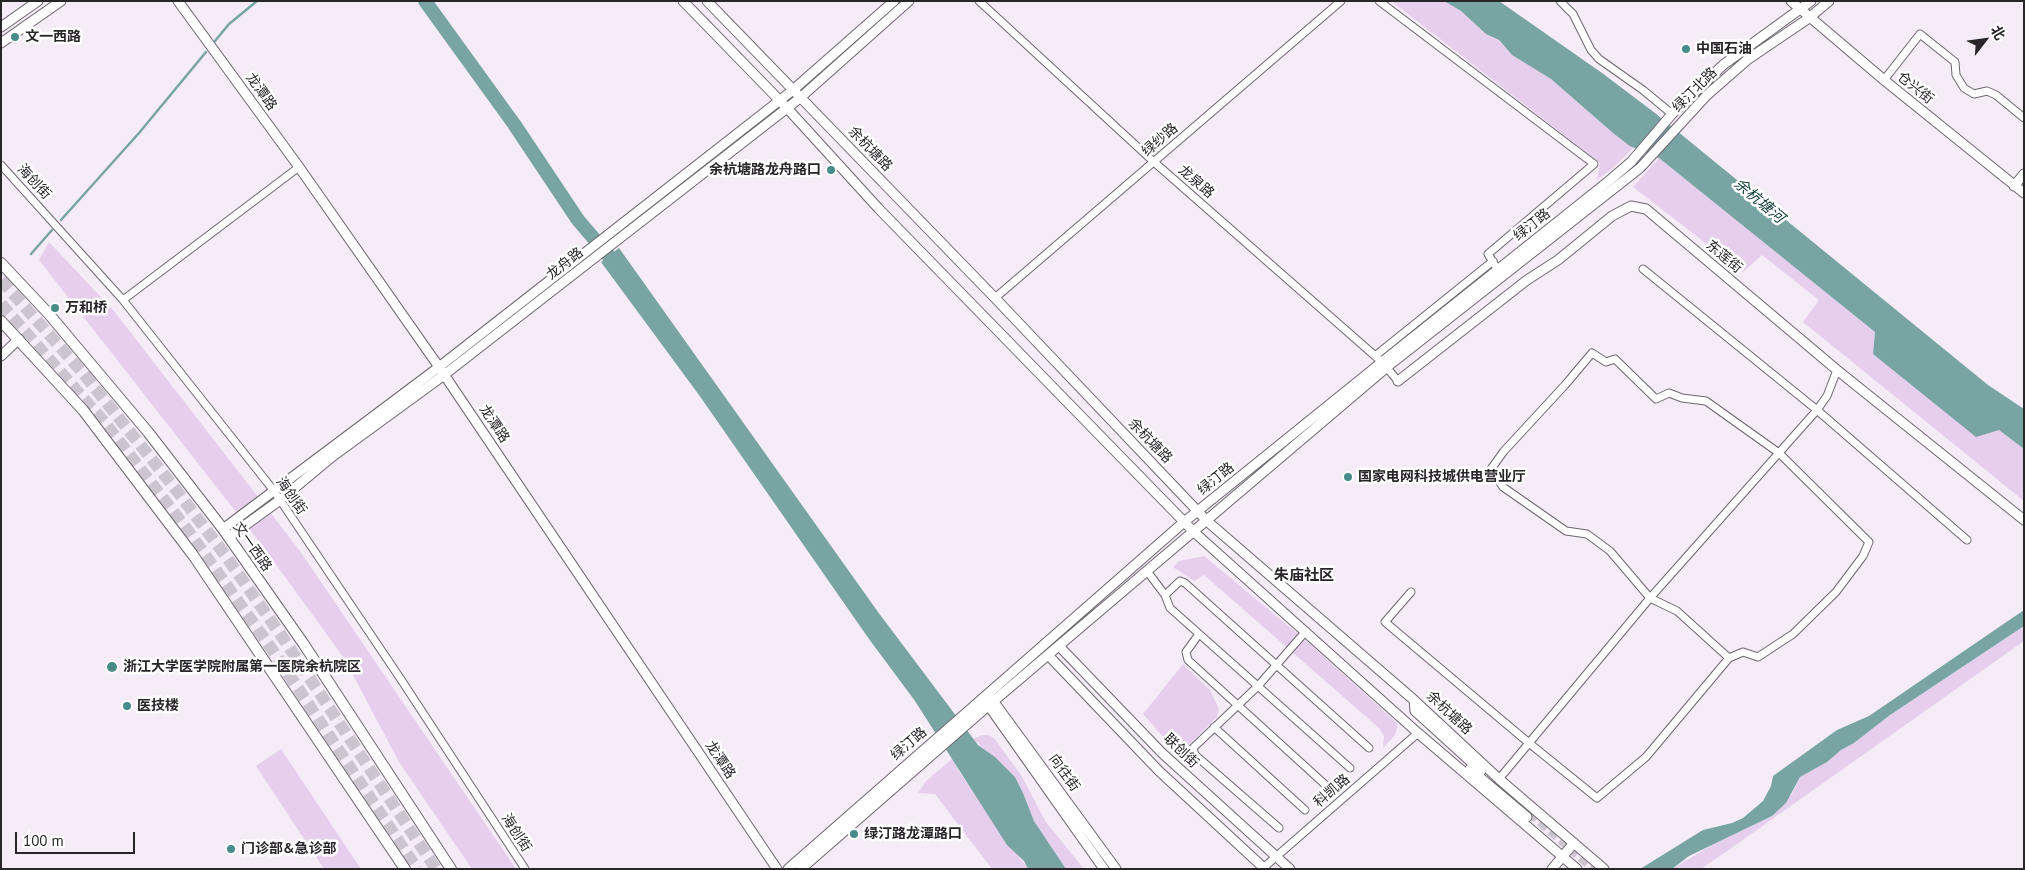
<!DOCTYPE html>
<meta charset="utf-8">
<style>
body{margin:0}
#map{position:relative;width:2025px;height:870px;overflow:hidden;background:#f5ecf8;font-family:"PT Sans","Noto Sans SC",sans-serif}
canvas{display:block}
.frame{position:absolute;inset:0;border:2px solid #29262a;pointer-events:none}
.north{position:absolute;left:1960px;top:15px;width:50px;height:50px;-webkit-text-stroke:4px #fff;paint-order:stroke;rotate:60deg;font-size:14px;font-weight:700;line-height:20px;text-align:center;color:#29262a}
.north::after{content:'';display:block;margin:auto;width:18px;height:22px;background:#29262a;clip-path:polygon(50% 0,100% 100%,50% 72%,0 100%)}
.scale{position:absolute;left:15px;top:832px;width:120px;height:22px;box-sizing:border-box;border:2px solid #29262a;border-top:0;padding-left:6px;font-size:15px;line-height:18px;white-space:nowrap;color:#29262a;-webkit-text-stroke:4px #fff;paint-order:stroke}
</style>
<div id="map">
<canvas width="2025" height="870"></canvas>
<div class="frame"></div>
<div class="north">北</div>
<div class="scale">100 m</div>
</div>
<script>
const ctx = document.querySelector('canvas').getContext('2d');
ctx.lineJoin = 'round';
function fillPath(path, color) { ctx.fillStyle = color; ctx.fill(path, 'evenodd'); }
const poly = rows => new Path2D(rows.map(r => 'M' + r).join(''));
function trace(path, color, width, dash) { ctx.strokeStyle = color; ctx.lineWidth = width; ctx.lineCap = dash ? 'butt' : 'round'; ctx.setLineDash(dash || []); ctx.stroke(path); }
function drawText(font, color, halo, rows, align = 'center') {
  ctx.font = font + ' "PT Sans","Noto Sans SC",sans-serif'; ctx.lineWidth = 5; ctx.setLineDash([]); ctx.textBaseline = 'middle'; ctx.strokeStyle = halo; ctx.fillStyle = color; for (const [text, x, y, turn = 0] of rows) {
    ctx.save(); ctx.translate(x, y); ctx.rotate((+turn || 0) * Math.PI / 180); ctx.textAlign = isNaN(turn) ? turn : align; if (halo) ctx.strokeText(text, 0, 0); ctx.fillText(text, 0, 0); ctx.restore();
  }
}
const green = poly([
 [1391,1,1444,1,1461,11,1486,34,1498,40,1512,55,1551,79,1613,133,1634,147,1613,168,1597,180,1600,163],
 [1659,158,1875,332,1873,354,1999,430,2024,449,2024,501,1803,322,1819,300,1762,255,1743,272,1633,187],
 [49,242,114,311,300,551,516,869,472,869,399,762,344,658,261,544,39,260],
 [1204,556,1309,643,1398,724,1395,735,1383,748,1384,736,1379,728,1204,575,1194,581,1173,567,1179,561],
 [2024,626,2024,641,1730,849,1701,869,1672,869,1714,844,1772,816,1792,794,1800,777,1827,762,1841,750,1854,743,1890,715],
 [1183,664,1210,690,1219,709,1217,717,1179,755,1143,714],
 [982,735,988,735,994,738,1021,775,1046,822,1084,869,1066,869,1034,821,1023,793,1015,777,973,739],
 [281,749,361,869,324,869,256,766],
 [953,758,958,770,1001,833,1028,869,992,869,935,794,918,793,926,781]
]);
const water = poly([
 [1444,1,1499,1,1602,73,1655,113,1988,385,2024,409,2024,449,1999,430,1976,437,1873,354,1875,332,1659,158,1630,146,1613,133,1551,79,1512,55,1499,40,1486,34,1461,11],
 [619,248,878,612,978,745,995,757,1015,777,1023,793,1034,821,1066,869,1028,869,1024,861,1007,845,915,701,869,639,699,395,601,262],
 [2024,610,2024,626,1890,715,1854,743,1841,750,1827,762,1800,777,1786,803,1772,816,1689,856,1672,869,1640,869,1703,830,1732,823,1743,818,1763,801,1771,786,1773,776,1837,730,1869,716]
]);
const stream = poly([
 [215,41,229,24,257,1],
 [61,220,139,133,206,52],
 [31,254,52,230]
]);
const river = poly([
 [425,1,514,124,578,220,620,269]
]);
const secondaryTunnel = poly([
 [1530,813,1594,869]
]);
const highwayTunnel = poly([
 [1,280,83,373,177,491,225,555,285,641,436,869],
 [1,304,105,423,186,528,276,655,417,869]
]);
const street = poly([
 [979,1,1154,162,1382,362,1398,381],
 [1379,1,1594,164,1488,254,1498,270],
 [1560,1,1573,14,1591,50,1599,59,1643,90,1672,114],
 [1884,80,1920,34,1955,62,1956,75,1964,88,1974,94,1987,91,1996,95,2024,118],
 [1,165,123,300,274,491,402,681,525,869],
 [1643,269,1817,410,1967,540],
 [995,298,1341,1],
 [123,300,299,167],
 [1375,356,1493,261],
 [1147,571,1165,595,1170,608,1350,768],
 [1411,592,1385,622,1529,743,1597,798,1646,757,1729,658,1677,611,1650,598,1610,551,1587,534,1566,531,1503,487,1491,469,1504,451,1565,385,1592,353,1606,362,1615,359,1656,399,1669,393,1682,398,1706,401,1779,453,1869,542,1863,556,1836,592,1793,634,1758,657,1743,652,1729,658],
 [1165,595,1180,581,1185,583,1369,748],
 [1199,634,1186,652,1188,660,1330,789],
 [1214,727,1305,810],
 [1499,779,1650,598,1817,410,1827,396,1837,370],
 [1279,828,1195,755,1193,748,1258,686,1306,631],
 [1262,869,1418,733]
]);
const secondary = poly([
 [178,1,299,167,439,367,777,869],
 [683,1,787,108,879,209,1194,532,1418,733,1577,869],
 [707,1,995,298,1207,521,1414,700,1499,779,1604,869],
 [1791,1,1884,80,2024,193],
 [1,27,38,1],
 [1,43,61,1],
 [2014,186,2024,174],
 [1,356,19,339],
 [1398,381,1527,280,1558,260,1612,216,1631,206,1646,209,1837,370,2024,520],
 [223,529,439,367,793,90,894,1],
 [229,537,280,500,333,456,444,375,800,98,909,1],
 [1059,646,1162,753,1290,869],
 [1048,655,1159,771,1265,869],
 [991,698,1116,869],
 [1414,700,1415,711,1481,771],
 [986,702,1104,869],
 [1470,769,1527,817],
 [788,869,1184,522,1382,362,1610,180,1631,162,1672,114,1723,65,1811,1],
 [801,869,989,705,1387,367,1640,168,1707,95,1747,60,1809,18,1829,1],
 [1552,869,1574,843]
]);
const primary = poly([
 [1,263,48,313,148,432,223,529,303,643,451,869],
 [1,321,83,410,193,555,405,869]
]);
const markers = [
 [15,37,5,"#468d8a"],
 [1686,49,5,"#468d8a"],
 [831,170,5,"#468d8a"],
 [55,308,5,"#468d8a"],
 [1348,477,5,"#468d8a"],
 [112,667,6,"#468d8a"],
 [127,706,5,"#468d8a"],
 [854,834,5,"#468d8a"],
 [231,849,5,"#468d8a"]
];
const poiNames = [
 ["文一西路",25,37],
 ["中国石油",1696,49],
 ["余杭塘路龙舟路口",821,170,"right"],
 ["万和桥",65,308],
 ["国家电网科技城供电营业厅",1358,477],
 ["浙江大学医学院附属第一医院余杭院区",123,667],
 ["医技楼",137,706],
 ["绿汀路龙潭路口",864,834],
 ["门诊部&急诊部",241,849]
];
const streetNames = [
 ["仓兴街",1915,88,39],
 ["绿汀北路",1695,90,-45],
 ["龙潭路",261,92,54],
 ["绿纱路",1160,140,-41],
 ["余杭塘路",870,149,46],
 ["海创街",34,182,47],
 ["龙泉路",1196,182,41],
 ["绿汀路",1532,225,-38],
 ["东莲街",1724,257,40],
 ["龙舟路",565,264,-38],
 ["龙潭路",494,424,56],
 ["余杭塘路",1150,441,46],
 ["绿汀路",1216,479,-39],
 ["海创街",291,496,55],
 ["文一西路",252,547,55],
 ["余杭塘路",1449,713,43],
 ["绿汀路",909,744,-41],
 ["联创街",1181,751,44],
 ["龙潭路",720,760,56],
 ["向往街",1064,773,54],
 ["科凯路",1332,791,-41],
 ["海创街",516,833,57]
];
const waterNames = [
 ["余杭塘河",1759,201,40]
];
const neighbourhoodNames = [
 ["朱庙社区",1304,576]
];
fillPath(green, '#e6cfec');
fillPath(water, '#78a5a3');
trace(stream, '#78a5a3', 2.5);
trace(river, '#78a5a3', 14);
trace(secondaryTunnel, '#ccc4cf', 9, [9, 4.5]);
trace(highwayTunnel, '#ccc4cf', 12, [12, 6]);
trace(street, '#6d666f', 9);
trace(secondary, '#6d666f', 11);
trace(primary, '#6d666f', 12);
trace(street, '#fff', 7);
trace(secondary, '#fff', 9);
trace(primary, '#fff', 10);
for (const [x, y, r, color] of markers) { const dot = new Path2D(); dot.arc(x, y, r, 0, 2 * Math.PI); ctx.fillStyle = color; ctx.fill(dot); trace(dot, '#fff', 2); }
drawText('bold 14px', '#29262a', '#fff', poiNames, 'left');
drawText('14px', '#29262a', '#fff', streetNames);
drawText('italic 15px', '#14403e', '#fff', waterNames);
drawText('bold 15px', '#29262a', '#fff', neighbourhoodNames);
</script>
